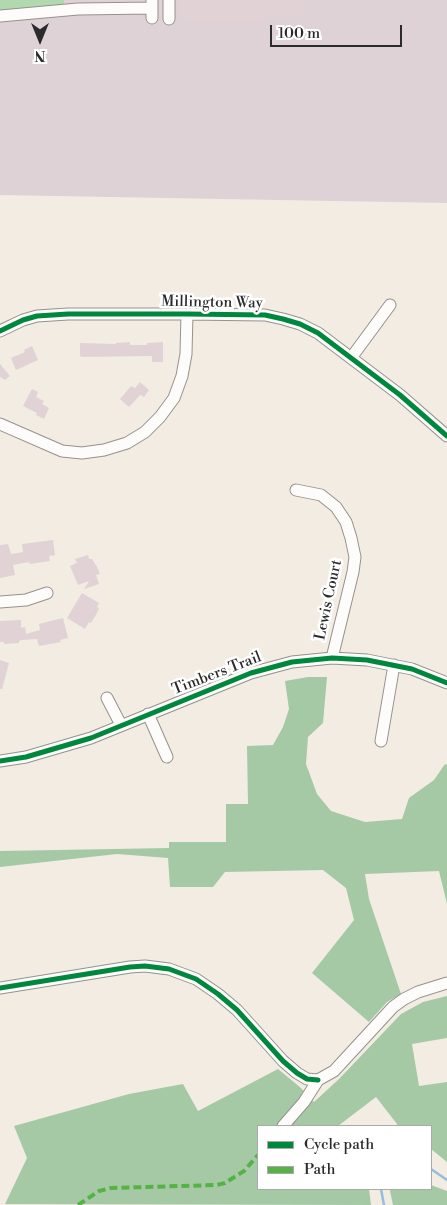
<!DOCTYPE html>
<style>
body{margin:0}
#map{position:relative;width:447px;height:1205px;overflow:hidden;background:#f2ece3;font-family:"Libre Bodoni",serif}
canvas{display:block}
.legend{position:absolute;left:257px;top:1125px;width:175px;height:65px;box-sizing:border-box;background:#fff;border:1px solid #aaa;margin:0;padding:6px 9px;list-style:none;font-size:15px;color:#2b2b2b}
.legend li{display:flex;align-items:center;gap:10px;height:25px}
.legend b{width:25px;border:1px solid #aaa}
.north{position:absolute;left:15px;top:15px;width:50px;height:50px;-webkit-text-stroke:4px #fff;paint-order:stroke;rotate:180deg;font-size:14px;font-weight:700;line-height:20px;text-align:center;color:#2b2b2b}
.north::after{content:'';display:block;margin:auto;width:18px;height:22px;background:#2b2b2b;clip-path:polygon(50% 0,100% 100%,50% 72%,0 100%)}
.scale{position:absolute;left:270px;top:25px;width:132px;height:22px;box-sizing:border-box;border:2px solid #2b2b2b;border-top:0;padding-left:6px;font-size:15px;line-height:18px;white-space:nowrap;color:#2b2b2b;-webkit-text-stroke:4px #fff;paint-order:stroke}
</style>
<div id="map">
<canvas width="447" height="1205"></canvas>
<ul class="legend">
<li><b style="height:6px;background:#00873e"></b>Cycle path</li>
<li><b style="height:6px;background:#56b246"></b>Path</li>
</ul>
<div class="north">N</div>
<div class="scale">100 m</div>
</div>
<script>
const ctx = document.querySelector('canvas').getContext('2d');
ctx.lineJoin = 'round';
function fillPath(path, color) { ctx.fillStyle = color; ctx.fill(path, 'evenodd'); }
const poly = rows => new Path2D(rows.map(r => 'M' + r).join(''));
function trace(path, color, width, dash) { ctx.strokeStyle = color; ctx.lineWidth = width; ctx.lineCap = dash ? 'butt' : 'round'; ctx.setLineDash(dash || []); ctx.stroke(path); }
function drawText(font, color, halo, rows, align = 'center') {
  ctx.font = font + ' "Libre Bodoni",serif'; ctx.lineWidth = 5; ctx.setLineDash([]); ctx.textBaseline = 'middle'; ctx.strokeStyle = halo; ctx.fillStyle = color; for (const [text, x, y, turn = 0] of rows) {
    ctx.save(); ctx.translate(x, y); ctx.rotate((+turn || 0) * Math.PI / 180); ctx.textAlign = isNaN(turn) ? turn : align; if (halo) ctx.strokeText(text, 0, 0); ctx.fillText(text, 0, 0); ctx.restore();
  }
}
const industrial = poly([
 [64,0,447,0,447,203,0,195,0,21,33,17,64,17]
]);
const green = poly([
 [0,0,64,0,64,8,0,13]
]);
const forest = poly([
 [308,677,327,677,323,723,308,737,306,764,317,794,331,811,365,822,402,819,409,798,434,780,445,764,447,765,447,904,439,871,365,874,369,899,401,994,387,1002,369,1022,312,973,354,920,346,888,323,870,225,872,213,887,170,887,168,858,117,854,0,867,0,851,169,848,169,842,226,842,226,804,248,804,247,746,273,745,283,727,289,709,285,681],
 [447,996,447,1038,412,1044,419,1086,447,1082,447,1162,431,1149,431,1126,397,1126,397,1124,376,1097,338,1126,258,1126,258,1189,369,1189,371,1205,5,1204,27,1158,14,1126,129,1094,183,1084,198,1111,278,1069,301,1088,314,1102,339,1079,401,1014,423,1002],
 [431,1185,447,1191,447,1205,393,1205,390,1191,391,1189,431,1189]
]);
const stream = poly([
 [431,1169,447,1180],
 [381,1189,384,1205]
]);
const building = poly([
 [178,0,303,0,303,15,270,15,270,22,178,22],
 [130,342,130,345,147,345,147,343,163,342,163,362,152,362,152,356,82,357,80,356,80,343,116,344,116,343],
 [32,346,38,360,16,370,11,358,25,352,24,350],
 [0,364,10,376,5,380,0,377],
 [140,382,149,390,144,397,140,395,129,407,120,399,131,386,135,388],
 [32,389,38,392,36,397,44,401,42,404,49,408,44,419,36,415,37,413,23,406],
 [53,540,55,555,49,556,50,561,30,564,29,562,13,565,15,575,0,578,0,545,8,544,11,554,23,552,22,544],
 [88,555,89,559,92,559,97,567,100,574,96,575,99,584,84,589,89,581,78,585,70,566,77,563,75,559],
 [82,593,99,603,97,607,99,608,97,613,91,623,89,622,85,629,67,618],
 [63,618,68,638,60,640,61,642,39,646,37,639,22,640,19,641,19,643,4,644,4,642,0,642,0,621,21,620,21,628,25,627,26,634,40,630,39,624],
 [0,660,9,663,2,689,0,689]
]);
const minor = poly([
 [152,0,152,18],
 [169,0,169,19],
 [0,16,78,9,152,8],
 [0,331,23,320,37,316,68,314,187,314,265,315,283,319,300,324,318,333,400,395,447,436],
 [351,358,390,305],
 [0,424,62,451,82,453,104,450,127,443,145,432,160,417,174,398,182,376,186,354,187,314],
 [296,490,321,495,336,507,346,522,351,538,355,557,353,572,332,658],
 [0,602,26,600,47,593],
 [107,698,121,725],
 [148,714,167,757],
 [381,741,394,665],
 [0,761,26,757,91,738,251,673,292,662,332,658,367,660,412,669,447,683],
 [0,988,130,967,145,966,169,969,196,979,218,994,237,1010,283,1061,297,1073,307,1079,318,1080],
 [283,1126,304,1102,318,1080,334,1071,393,1007,404,999,418,992,447,983]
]);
const quiet = poly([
 [78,1205,99,1191,111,1188,217,1185,225,1183,244,1171,258,1155]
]);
const cycleway = poly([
 [0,331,23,320,37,316,68,314,187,314,265,315,283,319,300,324,318,333,400,395,447,436],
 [0,761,26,757,91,738,251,673,292,662,332,658,367,660,412,669,447,683],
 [0,988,130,967,145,966,169,969,196,979,218,994,237,1010,283,1061,297,1073,307,1079,318,1080]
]);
const streetNames = [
 ["Millington Way",212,303,1],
 ["Lewis Court",329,600,-78],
 ["Timbers Trail",217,674,-21]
];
fillPath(industrial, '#dfd2d7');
fillPath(green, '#b2d8b0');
fillPath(forest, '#a5c9a5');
trace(stream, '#96bcdf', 2.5);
fillPath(building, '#e0d2d5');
trace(minor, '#95928d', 13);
trace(minor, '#fdfcfb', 11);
trace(quiet, '#56b246', 4, [8, 4]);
trace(cycleway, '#00873e', 5);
drawText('15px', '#2b2b2b', '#fff', streetNames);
</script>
